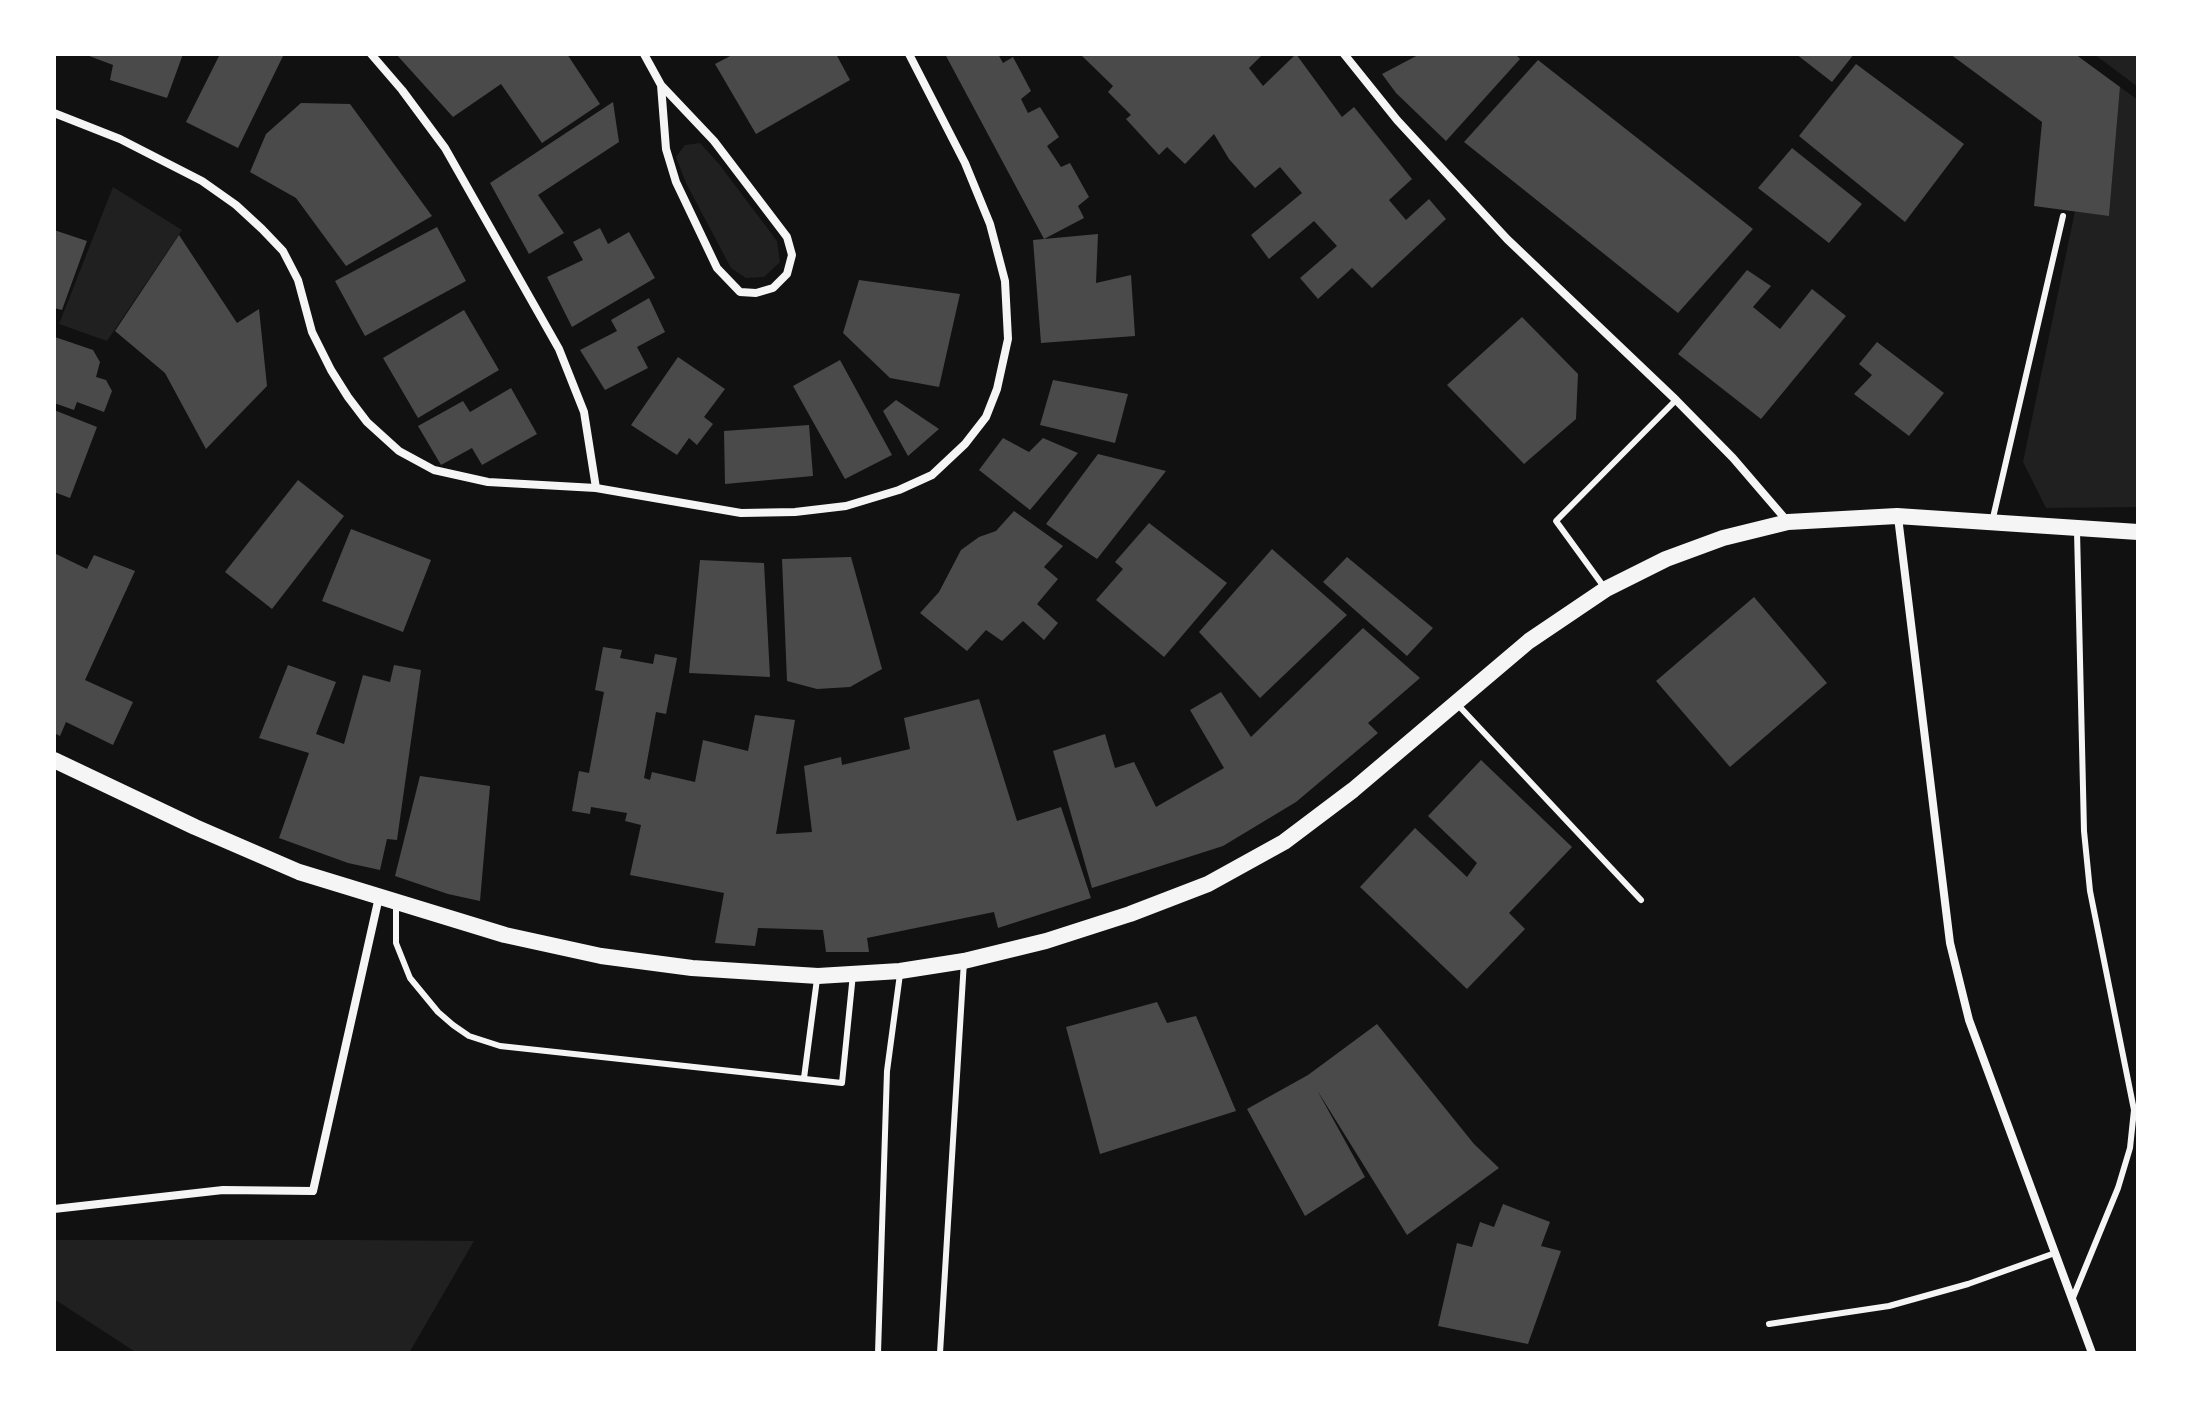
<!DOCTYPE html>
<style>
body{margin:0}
#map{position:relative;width:2192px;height:1407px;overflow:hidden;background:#111;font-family:Roboto,sans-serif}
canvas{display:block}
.frame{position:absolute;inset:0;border:56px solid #fff;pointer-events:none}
</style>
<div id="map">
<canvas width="2192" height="1407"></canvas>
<div class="frame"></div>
</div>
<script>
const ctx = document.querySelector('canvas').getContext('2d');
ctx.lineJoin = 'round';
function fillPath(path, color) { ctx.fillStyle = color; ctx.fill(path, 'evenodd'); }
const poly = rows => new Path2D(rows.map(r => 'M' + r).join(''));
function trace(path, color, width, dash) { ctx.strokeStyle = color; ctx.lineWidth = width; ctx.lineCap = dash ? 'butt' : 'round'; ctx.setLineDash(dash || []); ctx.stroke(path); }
const green = poly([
 [2094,54,2138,54,2138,87],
 [2120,87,2138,100,2138,507,2046,508,2023,462,2075,211,2109,215],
 [700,143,719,164,777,241,780,262,764,277,746,278,731,268,686,183,676,157,685,145],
 [113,187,182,230,107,341,59,324],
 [54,1240,353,1240,474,1241,409,1353,137,1353,54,1299]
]);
const building = poly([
 [84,54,183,54,167,98,110,80,113,65],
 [220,54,284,54,238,148,186,122],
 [396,54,567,54,600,104,542,143,501,84,453,117],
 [734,54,836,54,850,80,756,134,715,64],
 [945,54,998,54,1003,63,1013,57,1031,91,1021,99,1028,113,1040,107,1059,137,1047,146,1061,167,1070,163,1089,197,1078,206,1084,218,1044,239],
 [1080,54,1263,54,1249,68,1263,86,1296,54,1342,117,1354,107,1412,179,1389,200,1406,220,1429,199,1446,219,1372,288,1352,268,1318,299,1300,278,1337,246,1314,221,1269,259,1251,235,1302,193,1280,167,1255,188,1229,159,1214,134,1185,164,1167,147,1159,155,1126,119,1131,115,1108,92,1113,86],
 [1420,54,1515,54,1520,59,1446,141,1396,93,1382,74],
 [1796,54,1854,54,1832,82],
 [1950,54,2075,54,2120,87,2109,216,2034,206,2042,122],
 [1538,60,1753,229,1678,313,1464,142],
 [1856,64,1964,144,1905,222,1799,136],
 [613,102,619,142,538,195,564,233,529,254,490,183],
 [301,103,350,104,432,216,346,266,296,198,250,172,266,134],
 [1792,148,1862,204,1829,243,1758,188],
 [437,227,466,281,365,336,335,281],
 [600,228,608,244,629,232,655,278,572,327,547,277,583,260,573,242],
 [54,230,87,241,62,310,54,308],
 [1098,234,1096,283,1131,275,1135,336,1041,343,1033,240],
 [179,235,237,323,259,309,267,386,206,449,165,373,115,331],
 [1747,270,1771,286,1753,307,1780,329,1812,289,1846,316,1761,419,1678,354],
 [859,280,960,294,939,387,890,378,843,333],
 [649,298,665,332,637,347,648,368,605,390,580,350,617,331,611,320],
 [464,310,499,370,418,418,383,358],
 [1522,317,1578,374,1576,419,1524,464,1447,385],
 [55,337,93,350,100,362,96,377,106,380,112,391,104,412,77,402,74,410,54,403],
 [1877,342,1944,393,1909,436,1854,394,1872,375,1859,364],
 [678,357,725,389,704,417,713,424,697,445,689,438,677,455,631,425],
 [840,360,892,455,845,479,793,386],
 [1053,380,1128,394,1115,443,1040,425],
 [511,388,537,434,482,465,472,448,441,465,418,426,463,401,470,412],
 [896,400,939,429,908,456,883,411],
 [54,410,97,427,70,498,54,492],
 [809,425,813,476,725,484,724,431],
 [1003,438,1029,452,1043,438,1078,453,1030,510,979,470],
 [1098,454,1166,471,1097,559,1046,524],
 [298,480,344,516,272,609,225,572],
 [1014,511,1063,546,1044,567,1058,579,1037,604,1058,623,1044,640,1023,621,1002,641,986,630,967,651,920,613,939,592,961,550,979,537,996,531],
 [1149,523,1227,583,1164,657,1096,600,1123,569,1115,562],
 [351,529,431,560,403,632,322,601],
 [1272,549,1347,615,1260,698,1199,632],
 [54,553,87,569,94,555,135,571,85,680,133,702,113,745,66,722,60,736,54,733],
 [851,557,882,669,850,687,817,689,787,681,782,559],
 [1347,557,1433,628,1407,656,1323,582],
 [700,560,764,563,770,677,689,673],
 [1754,597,1827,683,1730,767,1656,681],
 [1363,628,1420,678,1368,723,1378,733,1296,802,1223,846,1092,888,1053,751,1105,734,1115,768,1134,762,1156,807,1224,768,1190,710,1221,692,1251,737],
 [603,647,622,650,620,658,653,664,655,654,677,658,666,714,656,712,644,778,650,780,652,772,695,782,703,740,748,751,755,715,795,720,776,834,812,832,804,766,841,757,842,765,910,749,904,718,979,699,1017,821,1061,807,1091,898,998,928,994,912,867,938,869,952,826,952,823,930,758,928,755,946,715,943,724,893,630,875,641,825,625,821,627,813,591,807,590,814,572,811,579,771,589,773,604,692,595,690],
 [288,665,336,682,316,734,344,744,363,675,390,682,394,665,421,670,397,840,387,839,380,870,348,863,279,838,309,753,259,738],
 [1481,760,1572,847,1509,913,1525,929,1467,989,1360,887,1415,828,1467,877,1477,863,1428,816],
 [420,776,490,786,480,901,448,894,395,876],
 [1157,1002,1167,1023,1196,1016,1236,1111,1100,1154,1066,1027],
 [1377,1024,1474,1144,1499,1168,1407,1235,1317,1090,1365,1177,1305,1216,1247,1109,1308,1075],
 [1503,1204,1550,1222,1541,1246,1561,1251,1528,1344,1438,1326,1457,1243,1472,1247,1480,1222,1494,1227]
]);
const service = poly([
 [1992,522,2063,216],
 [1604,587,1556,521,1676,400],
 [1458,705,1641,900],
 [396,906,396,943,410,978,438,1012,453,1025,469,1036,500,1046,842,1083,853,974],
 [804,1078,817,979],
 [2072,1300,2118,1188,2130,1148,2134,1110,2090,891,2084,831,2077,531],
 [1769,1324,1889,1306,1968,1284,2055,1253],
 [878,1353,887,1071,900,974],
 [940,1353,964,961]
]);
const minor = poly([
 [371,54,402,90,445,148,559,349,584,412,596,488],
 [644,54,661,85],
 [1344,54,1397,120,1507,239,1676,400,1733,458,1788,522],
 [661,85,714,141,787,237,792,255,787,274,773,288,756,293,740,292,717,268,676,182,666,149,661,85],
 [54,113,120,139,202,181,236,205,262,229,283,251,298,280,312,332,331,370,348,397,367,422,399,451,434,470,488,482,596,488,741,513,795,512,846,506,899,490,932,475,965,444,986,417,997,389,1008,339,1005,281,990,224,965,163,909,54],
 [1898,517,1950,943,1969,1020,2092,1353],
 [54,1209,223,1190,313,1191,379,897]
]);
const secondary = poly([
 [54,760,195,827,299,872,505,935,601,956,692,968,818,976,900,971,964,961,1046,941,1130,914,1208,884,1284,842,1353,790,1529,641,1606,589,1666,559,1723,538,1788,522,1897,516,2138,532]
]);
fillPath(green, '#202020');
fillPath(building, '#4a4a4a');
trace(service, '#f5f5f5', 6);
trace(minor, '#f5f5f5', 8);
trace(secondary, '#f5f5f5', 16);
</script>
